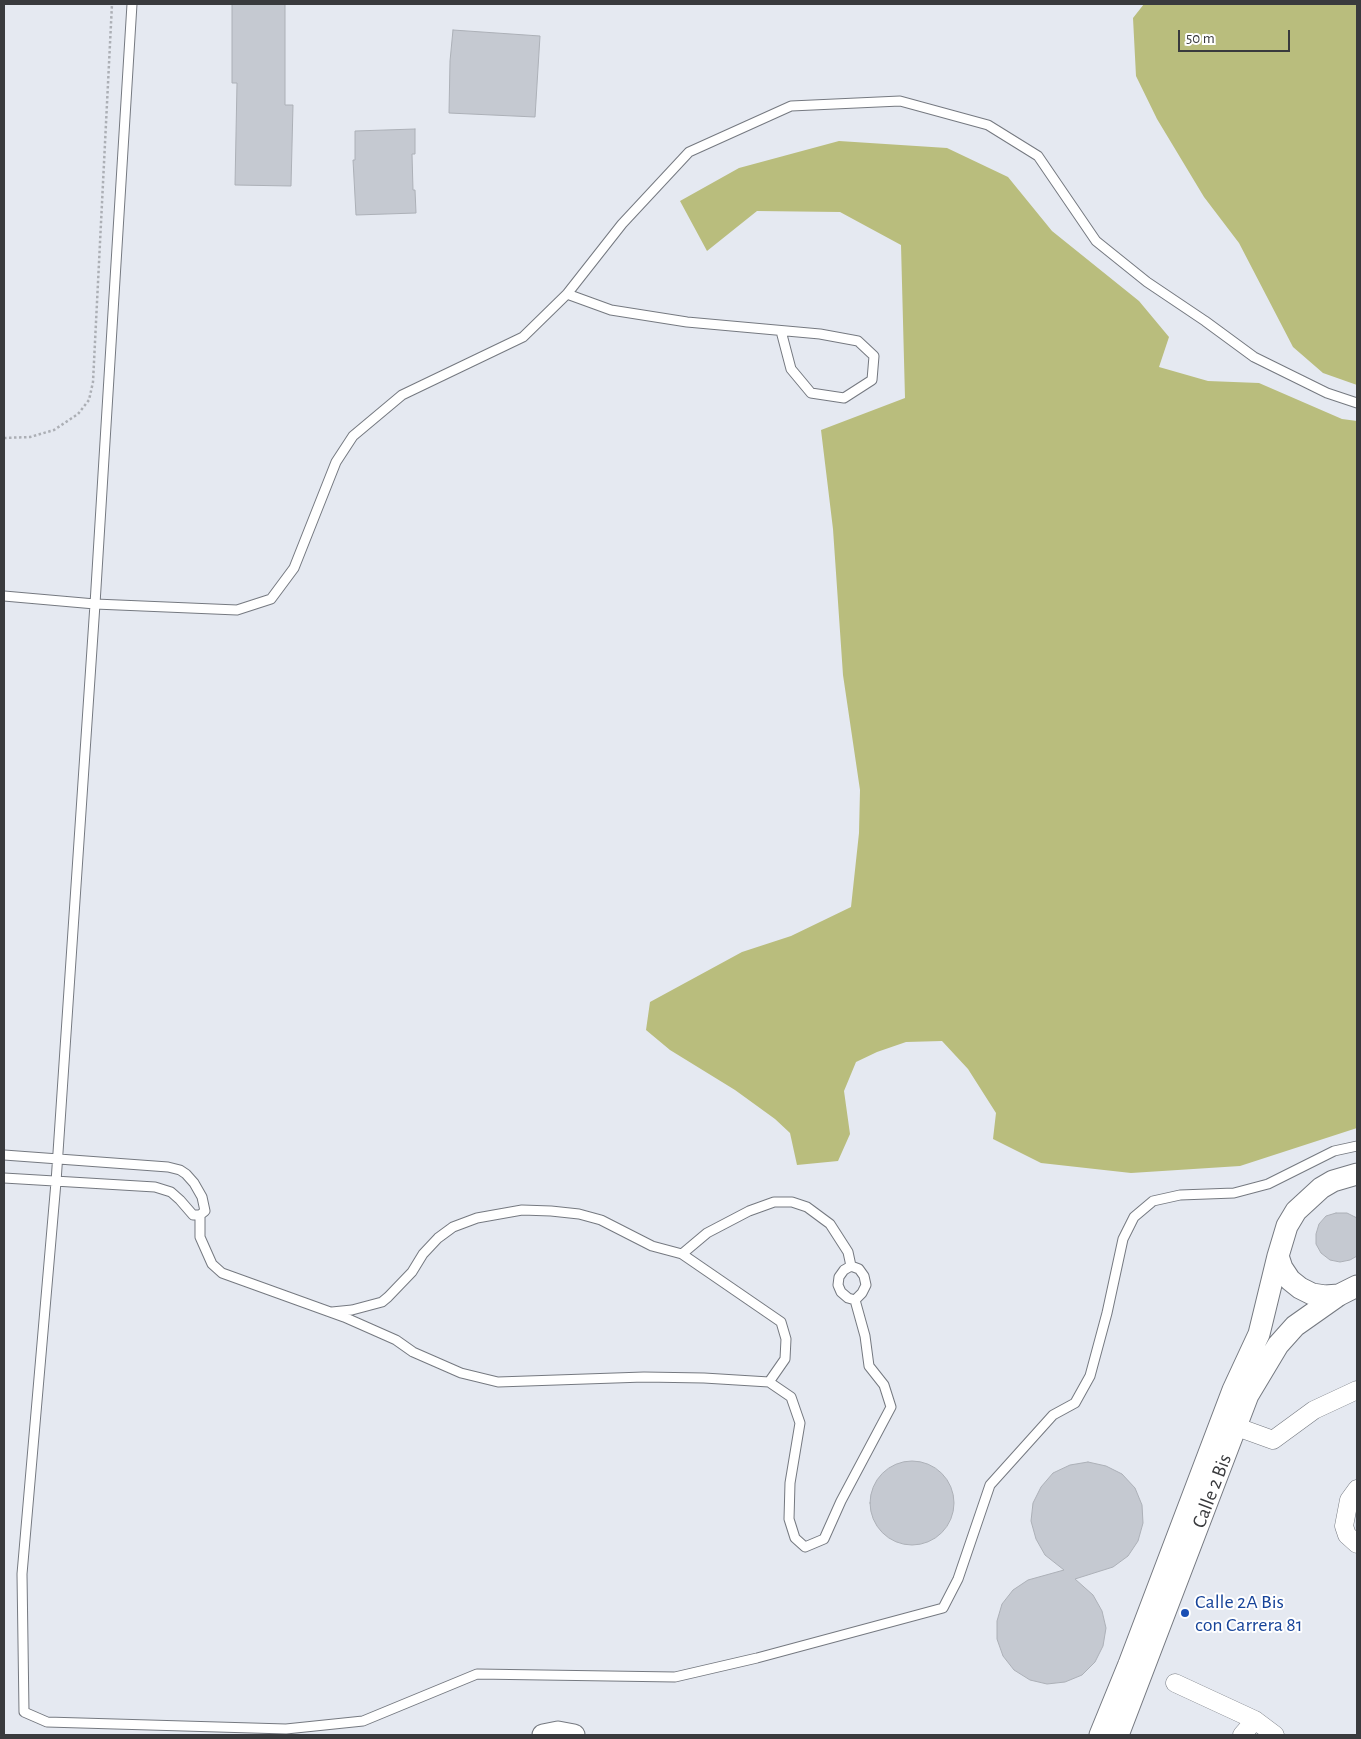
<!DOCTYPE html>
<style>
body{margin:0}
#map{position:relative;width:1361px;height:1739px;overflow:hidden;background:#e5e9f1;font-family:"Alegreya Sans",sans-serif}
canvas{display:block}
.frame{position:absolute;inset:0;border:5px solid #393a3d;pointer-events:none}
.scale{position:absolute;left:1178px;top:30px;width:112px;height:22px;box-sizing:border-box;border:2px solid #393a3d;border-top:0;padding-left:6px;font-size:15px;line-height:18px;white-space:nowrap;color:#393a3d;-webkit-text-stroke:4px #fff;paint-order:stroke}
</style>
<div id="map">
<canvas width="1361" height="1739"></canvas>
<div class="frame"></div>
<div class="scale">50 m</div>
</div>
<script>
const ctx = document.querySelector('canvas').getContext('2d');
ctx.lineJoin = 'round';
function fillPath(path, color) { ctx.fillStyle = color; ctx.fill(path, 'evenodd'); }
const poly = rows => new Path2D(rows.map(r => 'M' + r).join(''));
function trace(path, color, width, dash) { ctx.strokeStyle = color; ctx.lineWidth = width; ctx.lineCap = dash ? 'butt' : 'round'; ctx.setLineDash(dash || []); ctx.stroke(path); }
function drawText(font, color, halo, rows, align = 'center') {
  ctx.font = font + ' "Alegreya Sans",sans-serif'; ctx.lineWidth = 4; ctx.setLineDash([]); ctx.textBaseline = 'middle'; ctx.strokeStyle = halo; ctx.fillStyle = color; for (const [text, x, y, turn = 0] of rows) {
    ctx.save(); ctx.translate(x, y); ctx.rotate((+turn || 0) * Math.PI / 180); ctx.textAlign = isNaN(turn) ? turn : align; if (halo) ctx.strokeText(text, 0, 0); ctx.fillText(text, 0, 0); ctx.restore();
  }
}
const green = poly([
 [1144,4,1357,4,1357,385,1323,373,1293,347,1239,243,1204,197,1157,119,1136,76,1133,18],
 [839,141,947,148,1008,177,1052,231,1139,301,1169,337,1159,367,1208,381,1259,383,1342,419,1357,421,1357,1128,1240,1166,1131,1173,1041,1163,993,1139,996,1113,968,1069,942,1041,906,1042,877,1052,856,1062,844,1091,850,1134,838,1161,797,1165,790,1133,775,1119,735,1090,670,1050,646,1030,650,1002,742,952,791,936,851,907,859,833,860,790,843,675,833,529,821,430,905,398,901,245,840,212,757,211,707,251,680,201,739,168]
]);
const building = poly([
 [232,4,285,4,285,105,293,105,291,186,235,185,237,83,232,83,232,4],
 [453,30,540,36,535,117,449,113,450,61,453,30],
 [415,129,415,154,412,154,413,190,415,190,416,213,356,215,353,160,355,160,355,131,415,129],
 [1336,1213,1347,1213,1357,1218,1357,1256,1350,1260,1340,1262,1330,1260,1321,1253,1316,1244,1316,1234,1319,1224,1326,1216,1336,1213],
 '870 1503a42 42 0 1 1 84 0a42 42 0 1 1-84 0Z',
 [1088,1462,1106,1466,1122,1474,1135,1488,1142,1505,1143,1523,1138,1541,1128,1556,1113,1567,1075,1579,1093,1595,1102,1611,1106,1628,1103,1646,1095,1662,1082,1675,1065,1682,1047,1684,1030,1680,1014,1670,1003,1656,997,1639,997,1621,1002,1604,1013,1590,1028,1580,1064,1570,1045,1555,1036,1539,1031,1521,1033,1503,1041,1487,1053,1473,1070,1465,1088,1462]
]);
const path = poly([
 [4,438,30,437,54,430,78,414,89,400,93,382,112,4]
]);
const service = poly([
 [132,4,95,604,56,1182,22,1574,24,1712,47,1722,286,1729,363,1721,477,1674,675,1677,757,1658,943,1608,958,1579,990,1485,1053,1415,1075,1403,1090,1376,1107,1313,1123,1239,1134,1217,1153,1201,1180,1195,1234,1193,1268,1184,1334,1151,1357,1146],
 [567,294,611,310,687,322,820,334,858,341,874,356,872,380,844,398,811,393,791,369,781,331],
 [4,596,95,604,237,610,271,599,294,568,336,462,353,436,402,395,523,337,567,294,622,224,689,152,791,106,900,101,988,125,1038,156,1096,241,1147,282,1205,321,1254,357,1327,393,1357,403],
 [4,1155,168,1167,180,1170,186,1174,194,1183,202,1197,205,1211,200,1215,200,1237,212,1264,222,1273,344,1317,396,1340,413,1352,461,1373,498,1382,644,1377,704,1378,769,1382,791,1397,800,1423,790,1483,789,1519,795,1538,805,1547,824,1539,841,1501,891,1407,884,1385,869,1366,865,1336,855,1300],
 [4,1178,155,1187,171,1192,180,1200,193,1215,200,1215],
 [682,1254,781,1322,786,1339,785,1359,769,1382],
 [851,1266,859,1269,864,1276,866,1285,862,1293,855,1300,848,1298,841,1292,838,1285,839,1277,844,1270,851,1266],
 [332,1312,352,1310,382,1302,388,1297,412,1272,423,1254,438,1238,453,1227,477,1218,522,1210,551,1211,579,1214,601,1220,652,1246,682,1254,707,1233,749,1211,774,1202,792,1202,807,1207,830,1224,848,1252,851,1266]
]);
const minor = poly([
 [1237,1427,1273,1440,1314,1410,1357,1390],
 [1357,1489,1349,1500,1344,1526,1347,1535,1357,1544],
 [1175,1683,1255,1720,1275,1735],
 [1242,1735,1255,1720]
]);
const tertiary = poly([
 [1278,1256,1282,1268,1290,1280,1300,1288,1312,1294,1325,1296,1339,1295],
 [543,1735,558,1732,574,1735],
 [1100,1735,1129,1664,1233,1390,1259,1334,1278,1256,1287,1226,1296,1211,1321,1188,1333,1181,1357,1174],
 [1118,1735,1248,1395,1278,1345,1295,1326,1339,1295,1357,1286]
]);
const markers = [
 [1185,1613,5,"#1a4fb4"]
];
const streetNames = [
 ["Calle 2 Bis",1212,1491,-69]
];
const transitNames = [
 ["Calle 2A Bis",1195,1602],
 ["con Carrera 81",1195,1625]
];
fillPath(green, '#b9bd7d');
fillPath(building, '#c5c9d1');
trace(building, '#acb0b7', 1);
trace(service, '#757980', 11);
trace(minor, '#757980', 19);
trace(tertiary, '#757980', 23);
trace(path, '#acafb5', 2.5, [2.5, 2.5]);
trace(service, '#fff', 9);
trace(minor, '#fff', 18);
trace(tertiary, '#fff', 21);
for (const [x, y, r, color] of markers) { const dot = new Path2D(); dot.arc(x, y, r, 0, 2 * Math.PI); ctx.fillStyle = color; ctx.fill(dot); trace(dot, '#fff', 2); }
drawText('20px', '#393a3d', '#fff', streetNames);
drawText('20px', '#164399', '#fff', transitNames, 'left');
</script>
